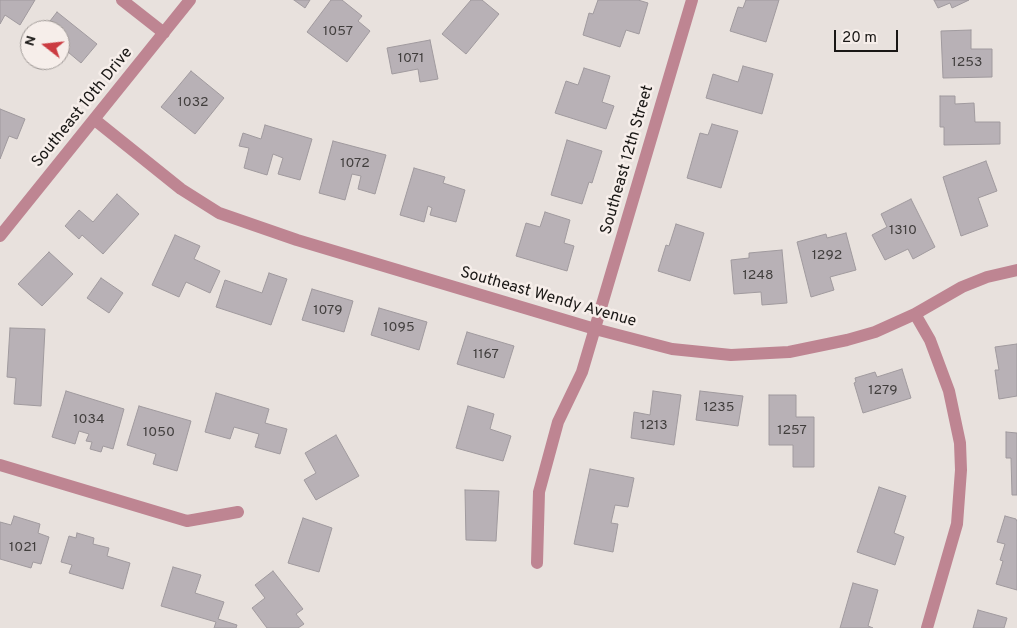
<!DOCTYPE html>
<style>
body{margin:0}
#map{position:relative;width:1017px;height:628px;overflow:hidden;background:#e8e1dd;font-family:Overpass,sans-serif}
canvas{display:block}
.north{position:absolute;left:20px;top:20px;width:50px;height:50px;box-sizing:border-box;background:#f6eeea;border:1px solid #9e9895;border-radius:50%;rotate:286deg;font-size:14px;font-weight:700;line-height:20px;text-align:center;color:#191715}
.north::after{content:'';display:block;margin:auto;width:18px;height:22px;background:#cb3b41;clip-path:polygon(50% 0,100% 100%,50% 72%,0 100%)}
.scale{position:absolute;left:834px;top:30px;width:64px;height:22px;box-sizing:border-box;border:2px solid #191715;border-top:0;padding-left:6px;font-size:15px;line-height:18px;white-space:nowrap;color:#191715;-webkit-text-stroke:4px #f6eeea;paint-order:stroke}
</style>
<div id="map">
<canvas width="1017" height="628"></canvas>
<div class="north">N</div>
<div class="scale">20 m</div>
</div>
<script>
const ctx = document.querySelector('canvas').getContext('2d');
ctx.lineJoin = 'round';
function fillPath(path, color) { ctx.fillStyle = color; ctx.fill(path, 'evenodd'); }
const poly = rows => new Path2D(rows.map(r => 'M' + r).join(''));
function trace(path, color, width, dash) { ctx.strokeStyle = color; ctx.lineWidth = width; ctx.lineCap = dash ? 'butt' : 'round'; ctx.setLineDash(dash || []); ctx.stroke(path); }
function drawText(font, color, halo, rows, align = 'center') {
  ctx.font = font + ' Overpass,sans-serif'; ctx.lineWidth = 5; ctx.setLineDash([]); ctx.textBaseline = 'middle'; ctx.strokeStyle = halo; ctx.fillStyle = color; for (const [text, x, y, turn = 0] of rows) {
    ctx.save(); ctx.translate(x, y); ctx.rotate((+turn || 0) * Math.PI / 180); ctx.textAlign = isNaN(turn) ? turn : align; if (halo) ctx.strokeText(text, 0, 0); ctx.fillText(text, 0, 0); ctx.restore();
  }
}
const building = poly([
 [0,0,35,0,20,25,5,15,0,24,0,0],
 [294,0,310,0,305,8,294,0],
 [331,0,342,0,362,16,358,21,370,31,347,62,307,32,331,0],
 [471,0,482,0,499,14,466,54,442,34,471,0],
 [598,0,638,0,648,3,639,34,626,30,620,47,583,35,589,13,593,14,598,0],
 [746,0,779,0,766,42,730,31,738,7,743,8,746,0],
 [934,0,969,0,952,8,950,3,938,8,934,0],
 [57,12,97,44,81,63,62,47,60,49,60,30,43,30,57,12],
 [971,30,971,49,992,49,992,77,943,78,941,31,971,30],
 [430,40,438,79,420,82,418,69,392,74,387,48,430,40],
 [743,66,773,74,762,114,706,98,713,74,738,82,743,66],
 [584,68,610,76,602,102,614,106,606,129,555,113,566,81,578,85,584,68],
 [191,71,224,98,195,134,161,107,191,71],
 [940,96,955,96,955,104,974,103,975,122,1000,122,1000,144,944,145,944,127,940,127,940,96],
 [0,109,25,119,17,139,9,136,0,159,0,109],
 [712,124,738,131,721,188,687,178,700,133,708,135,712,124],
 [265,125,312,139,300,180,278,174,283,158,273,154,267,175,244,168,249,148,239,146,243,133,261,139,265,125],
 [567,140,602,151,592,183,589,182,582,204,551,195,567,140],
 [333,141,386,155,375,194,358,189,361,176,352,174,345,200,319,193,333,141],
 [986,161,997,191,978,198,988,226,961,236,943,177,986,161],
 [414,168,445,177,443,183,465,190,456,222,430,215,432,208,428,206,424,222,400,215,414,168],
 [117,194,139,214,103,254,82,235,79,239,65,226,79,210,93,222,117,194],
 [911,199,935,247,913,259,908,249,885,260,872,235,887,227,881,214,911,199],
 [545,212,570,220,564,243,574,246,567,271,516,256,526,223,540,227,545,212],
 [676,224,704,233,690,281,658,271,666,245,669,246,676,224],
 [846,233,856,270,830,277,834,290,811,297,797,242,826,234,827,238,846,233],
 [175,235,200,246,194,259,220,271,210,293,186,282,179,297,152,285,175,235],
 [782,250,787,303,762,305,761,292,734,294,731,260,749,258,749,253,782,250],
 [49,252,73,274,42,306,18,284,49,252],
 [269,273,287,279,271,325,216,307,225,280,262,293,269,273],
 [101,278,123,293,109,313,87,298,101,278],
 [312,289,353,301,344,332,302,320,312,289],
 [379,308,427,322,419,350,371,335,379,308],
 [10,328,45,329,41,406,14,404,16,378,7,377,10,328],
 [467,332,514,346,504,378,457,364,467,332],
 [1017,344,1017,396,999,399,995,370,999,370,995,347,1017,344],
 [902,369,911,398,863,413,854,383,856,382,855,378,875,372,877,377,902,369],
 [66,391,124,409,113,449,103,446,101,452,90,449,92,442,86,441,89,434,79,431,75,444,52,437,66,391],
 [653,391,681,395,674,445,631,438,634,412,650,415,653,391],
 [700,391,743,396,738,426,696,420,700,391],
 [216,393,269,409,265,423,287,429,280,454,255,447,259,434,234,427,230,439,205,432,216,393],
 [769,395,796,395,796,417,814,417,814,467,793,467,793,445,769,445,769,395],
 [139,406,191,421,177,471,153,464,156,454,127,445,139,406],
 [468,406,494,414,490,429,511,436,503,461,456,448,468,406],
 [1006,432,1017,433,1017,495,1012,495,1011,458,1006,458,1006,432],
 [336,435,359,476,316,500,304,480,316,473,305,453,336,435],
 [590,469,634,478,628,507,615,505,611,523,618,524,613,552,574,544,590,469],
 [879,487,906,496,894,533,904,537,895,565,857,552,879,487],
 [465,490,499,491,496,541,466,540,465,490],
 [14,516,40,524,38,533,49,537,41,564,33,562,31,568,0,559,0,522,11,525,14,516],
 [1005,516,1016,519,1017,522,1017,590,996,584,1003,561,1000,560,1005,544,997,542,1005,516],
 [303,518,332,528,319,572,288,563,303,518],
 [77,533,94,538,93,544,109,548,107,556,130,563,123,589,69,573,72,565,61,562,69,536,76,538,77,533],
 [173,567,201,575,195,593,224,602,218,619,237,625,236,628,214,628,216,622,161,606,173,567],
 [273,571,303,609,296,614,304,624,298,628,267,628,252,608,265,598,255,585,273,571],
 [853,583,878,590,868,626,873,628,840,628,853,583],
 [978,610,1007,618,1004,628,973,628,978,610]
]);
const minor = poly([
 [122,0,164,33],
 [95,120,181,189,219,213,297,240,595,329,672,349,731,355,789,352,847,340,875,332,915,314,962,287,987,277,1017,270],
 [0,236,190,0],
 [915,314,930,340,949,391,960,443,961,470,957,524,927,628],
 [0,465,187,521,238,512],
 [537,563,539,492,558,422,582,372,692,0]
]);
const numberNames = [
 ["1057",338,32],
 ["1071",411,59],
 ["1253",967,63],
 ["1032",193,103],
 ["1072",355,164],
 ["1310",903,231],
 ["1292",827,256],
 ["1248",758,276],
 ["1079",328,311],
 ["1095",399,328],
 ["1167",486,355],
 ["1279",883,391],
 ["1235",719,408],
 ["1034",89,420],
 ["1213",654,426],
 ["1257",792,431],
 ["1050",159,433],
 ["1021",23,548]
];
const streetNames = [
 ["Southeast 10th Drive",83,108,-51],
 ["Southeast 12th Street",628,160,-74],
 ["Southeast Wendy Avenue",548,298,16]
];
fillPath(building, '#b8b1b6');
trace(building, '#a09a9e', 1);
trace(minor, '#be8592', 12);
drawText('14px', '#413e3d', null, numberNames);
drawText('16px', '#191715', '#f6eeea', streetNames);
</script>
